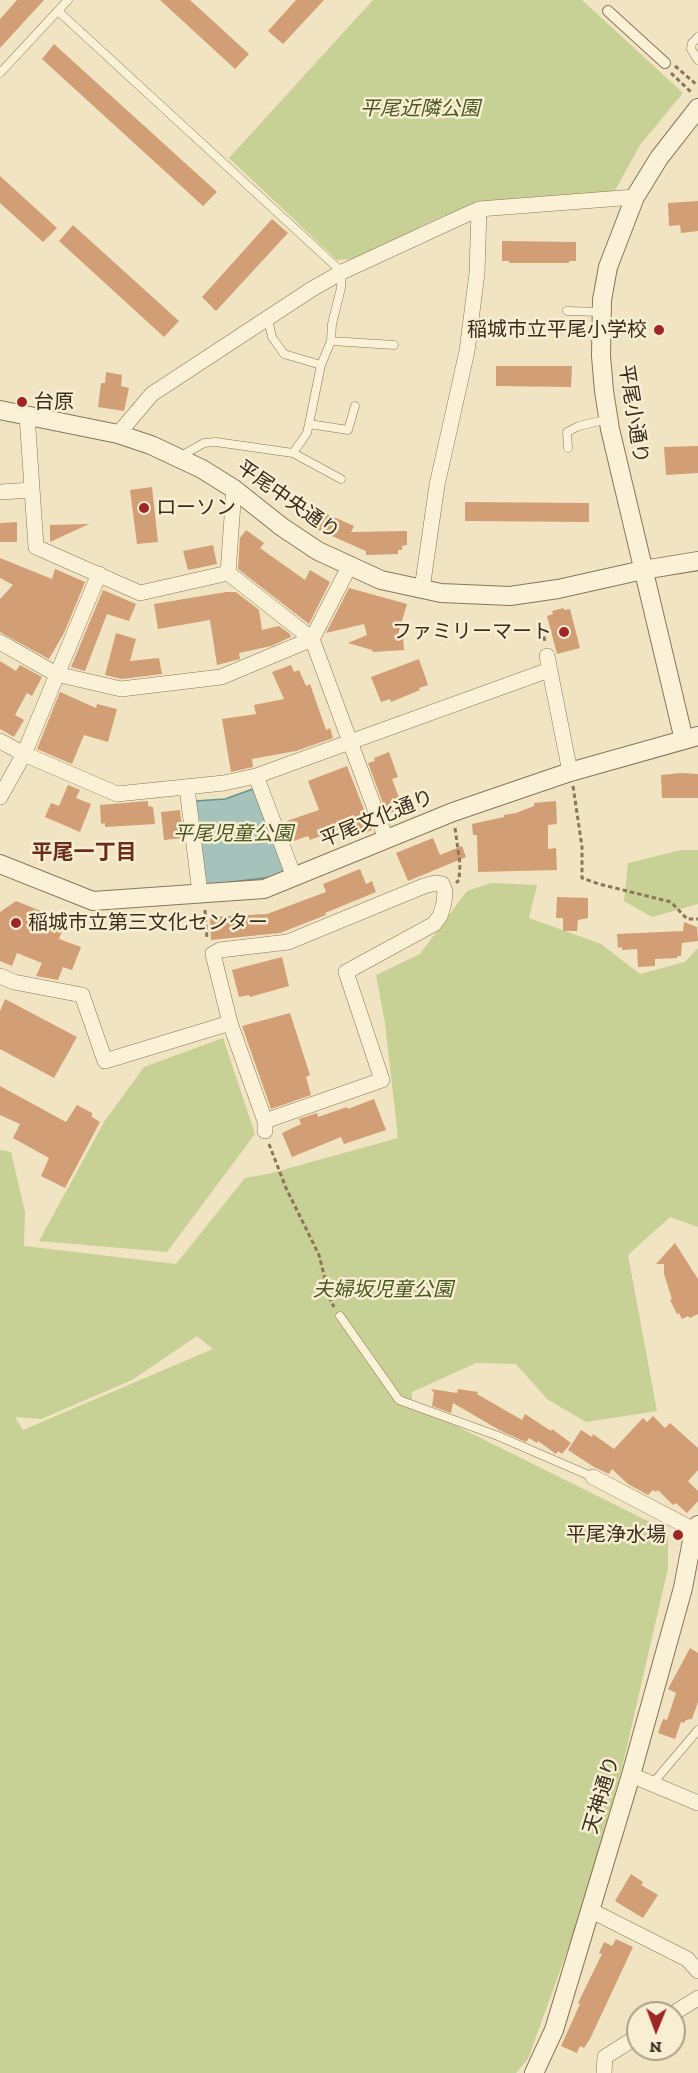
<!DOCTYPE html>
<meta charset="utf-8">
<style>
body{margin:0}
#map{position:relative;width:698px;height:2073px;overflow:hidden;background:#f1e4c2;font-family:"Zilla Slab",serif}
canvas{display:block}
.north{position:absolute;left:626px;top:2001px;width:60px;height:60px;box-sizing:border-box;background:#f8eed2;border:2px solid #aca08a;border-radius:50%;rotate:181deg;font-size:16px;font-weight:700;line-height:24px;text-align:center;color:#3b2c1d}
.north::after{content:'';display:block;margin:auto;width:21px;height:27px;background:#9f2624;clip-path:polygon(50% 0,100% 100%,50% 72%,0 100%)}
</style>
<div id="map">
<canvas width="698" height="2073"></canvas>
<div class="north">N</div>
</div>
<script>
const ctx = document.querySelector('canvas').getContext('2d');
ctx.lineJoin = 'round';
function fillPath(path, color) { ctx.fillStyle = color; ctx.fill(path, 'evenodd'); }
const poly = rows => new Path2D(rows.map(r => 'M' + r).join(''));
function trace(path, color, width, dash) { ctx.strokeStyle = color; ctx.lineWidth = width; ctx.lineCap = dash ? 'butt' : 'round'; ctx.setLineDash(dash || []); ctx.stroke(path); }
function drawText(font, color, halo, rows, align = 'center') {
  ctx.font = font + ' "Zilla Slab","Noto Sans JP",serif'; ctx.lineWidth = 5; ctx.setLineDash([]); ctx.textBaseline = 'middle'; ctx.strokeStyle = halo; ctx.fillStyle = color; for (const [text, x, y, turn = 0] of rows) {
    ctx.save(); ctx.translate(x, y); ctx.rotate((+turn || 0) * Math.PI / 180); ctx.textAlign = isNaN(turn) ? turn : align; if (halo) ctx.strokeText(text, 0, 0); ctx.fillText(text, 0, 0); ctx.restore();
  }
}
const green = poly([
 [373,0,582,0,683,93,640,145,614,192,473,204,434,220,355,259,337,260,229,158],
 [681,850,698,850,698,904,652,917,624,901,628,863],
 [491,883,537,885,529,918,601,944,640,974,685,962,698,948,698,1227,670,1217,628,1255,657,1411,586,1422,547,1399,516,1364,476,1363,412,1392,412,1404,668,1531,668,1568,622,1768,578,1921,528,2059,516,2073,0,2073,0,1150,11,1152,25,1212,24,1246,176,1264,245,1178,268,1174,398,1138,385,1023,376,975,420,954,467,891],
 [197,1336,213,1349,23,1430,15,1417,41,1419,132,1380],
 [223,1038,255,1134,167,1252,39,1241,104,1122,144,1067]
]);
const water = poly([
 [253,789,285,873,273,877,205,885,195,801,225,799,253,789]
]);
const building = poly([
 [17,0,44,0,0,48,0,19],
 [160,0,190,0,249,54,235,69],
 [296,0,324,0,283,44,268,31],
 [54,44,217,192,203,206,42,59],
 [0,176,57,228,43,242,0,203],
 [698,201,698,231,681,233,680,225,669,226,668,203],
 [272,219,288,233,216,311,202,297],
 [73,225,179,321,164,337,59,241],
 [502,241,576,242,576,261,569,261,569,263,509,263,509,261,502,261],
 [496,366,572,366,571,387,496,386],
 [106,372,122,375,121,386,129,388,124,411,98,407,101,383,105,383],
 [698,446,698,473,666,475,664,447],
 [152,487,158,542,137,544,130,490],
 [465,502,589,503,589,522,465,521],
 [327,514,354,526,351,532,407,531,407,545,402,546,402,550,398,550,398,554,366,555,366,551,307,525,324,520],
 [17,522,17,542,0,542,0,523],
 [89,524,50,542,50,525],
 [246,530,264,543,260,548,305,580,310,570,330,582,309,624,238,569,240,538],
 [213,545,217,564,188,570,183,551],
 [0,558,52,579,55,569,85,582,64,633,49,659,0,632,0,599,13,585,0,578],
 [349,588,407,604,397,638,403,637,404,650,373,652,372,650,348,643,367,635,364,624,326,633],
 [103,590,136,604,129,621,107,614,85,671,71,667],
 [226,592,236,592,259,610,262,630,279,626,290,634,291,637,271,646,239,653,240,659,217,665,210,620,158,629,154,604],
 [564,608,564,610,570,609,580,648,557,654,547,616,553,614,552,611],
 [116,633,136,639,130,661,159,658,162,674,122,679,105,675],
 [419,659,428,685,419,688,420,690,391,702,390,699,381,702,371,677],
 [0,661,16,671,20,665,42,677,32,696,27,693,15,715,24,720,14,737,0,729],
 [291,665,294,672,299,670,306,686,310,684,326,730,330,728,333,738,296,751,252,759,253,767,231,772,222,719,256,714,254,705,284,699,272,672],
 [60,692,96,708,97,704,117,709,108,742,84,735,72,764,37,749],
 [389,752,398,777,392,779,403,808,387,814,368,763,375,761,374,758],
 [347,766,372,830,355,837,350,825,310,840,308,836,291,842,284,822,319,810,308,781],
 [681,773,698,774,698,798,662,798,661,775],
 [68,785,80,790,76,798,91,804,80,832,45,817,51,803,59,806],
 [148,801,148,806,153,807,155,824,105,827,105,823,101,824,100,805],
 [556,801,557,824,548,825,548,849,556,848,557,870,478,872,477,835,473,835,472,824,504,817,504,815,516,813,534,806,534,803],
 [180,810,183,838,164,840,161,812],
 [433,838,440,855,462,846,466,857,408,881,396,853],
 [360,869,366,884,372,881,376,892,325,913,326,915,280,933,211,940,210,917,267,914,326,892,323,884],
 [557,897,588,898,588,918,578,920,577,931,563,931,563,918,556,918],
 [16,901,66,921,59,939,81,947,72,970,63,967,58,980,36,976,42,963,17,953,12,966,0,961,0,912],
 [684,922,697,927,698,941,682,943,681,956,677,956,678,958,655,959,655,966,638,967,637,949,622,950,622,947,618,948,617,934,683,931],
 [282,957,289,986,250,997,249,995,239,997,232,970],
 [5,999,77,1037,54,1078,0,1049,0,1011],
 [290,1013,310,1075,306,1077,311,1095,271,1109,242,1026],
 [0,1086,66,1122,77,1105,92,1113,92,1117,100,1122,65,1188,41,1176,49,1158,13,1138,20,1124,0,1115],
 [374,1099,386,1130,344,1144,341,1137,292,1157,282,1133,301,1124,299,1119,317,1113,318,1117,347,1107,348,1109],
 [675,1243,698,1279,698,1314,690,1318,688,1316,682,1319,679,1313,677,1314,670,1300,672,1299,664,1274,664,1264,656,1264],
 [431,1389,457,1393,458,1389,478,1392,477,1394,522,1420,525,1414,551,1431,552,1429,571,1443,562,1454,558,1451,556,1454,538,1441,537,1443,529,1438,526,1442,501,1431,453,1403,451,1413,432,1406,434,1393],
 [653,1416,665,1428,670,1423,698,1448,698,1470,688,1481,698,1491,698,1501,687,1513,676,1503,673,1505,658,1490,656,1492,653,1490,648,1495,628,1484,612,1469,609,1474,594,1467,568,1450,581,1430,592,1437,593,1434,614,1449,643,1418,647,1422],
 [690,1648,698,1653,698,1702,692,1719,686,1720,684,1723,681,1722,675,1739,658,1733,663,1719,667,1720,676,1693,668,1689],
 [631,1874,643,1882,641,1885,658,1895,643,1918,615,1901],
 [616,1939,633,1947,590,2039,584,2048,580,2046,577,2053,561,2046,580,2004,578,2003,602,1954,599,1953,604,1942,612,1946]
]);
const path = poly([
 [675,66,697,85],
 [671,73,692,93],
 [543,629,545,643],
 [573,786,582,847,582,878,599,884,671,902,687,919,698,919],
 [455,828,460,864,459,880,456,883],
 [205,910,207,939],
 [269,1144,286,1188,319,1255,330,1299,334,1307]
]);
const service = poly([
 [58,11,342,272,341,288,332,324,331,341,321,365,309,424,307,433,293,453],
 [698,37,692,43,691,49,698,60],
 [0,73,68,0],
 [567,311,601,312],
 [268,319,272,337,284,354,321,365],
 [331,341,394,345],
 [309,424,348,430,355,406],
 [568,448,567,432,579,426,608,419],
 [181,456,204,443,216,442,293,453,341,479],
 [340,1316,399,1400,498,1436,593,1477],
 [653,1783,698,1730]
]);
const pedestrian = poly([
 [608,11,665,63]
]);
const minor = poly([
 [27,415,36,547,140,593,228,573,312,639,386,839],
 [118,434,152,394,312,289,342,272,448,223,479,209,635,197],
 [0,492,32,490],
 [228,573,234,489],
 [422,589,437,485,467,351,477,273,479,209],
 [0,642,56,674,121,689,221,677,312,639,349,567],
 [547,656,570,772],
 [0,741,24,754,117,794,224,783,256,776,549,670],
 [256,776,294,877],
 [187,788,200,893],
 [0,797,24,754,99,574],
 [0,976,14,982,82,995,105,1061,230,1023],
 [265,1121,382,1080,346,972,434,924,440,916,444,903,445,891,442,884,435,883,424,886,288,942,220,950,213,954,230,1023,265,1121,265,1131],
 [593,1477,698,1532],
 [631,1775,698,1803],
 [590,1910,687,1959,698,1971],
 [674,2013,698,1998],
 [604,2073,605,2057,638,2036]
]);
const tertiary = poly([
 [0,410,118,434,151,445,202,469,234,489,282,527,318,551,381,580,441,593,510,596,558,589,643,570,698,561],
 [684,740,610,429,604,391,601,356,602,300,608,267,635,197,659,158,698,108],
 [0,864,93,901,264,889,453,812,570,772,698,736],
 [534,2073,554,2030,631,1775,683,1588,694,1530,698,1525]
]);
const markers = [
 [659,330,6,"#9f2624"],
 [22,402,6,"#9f2624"],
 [144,508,6,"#9f2624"],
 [564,632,6,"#9f2624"],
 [16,923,6,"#9f2624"],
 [678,1535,6,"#9f2624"]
];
const parkNames = [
 ["平尾近隣公園",420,109],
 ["平尾児童公園",233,834],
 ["夫婦坂児童公園",383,1290]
];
const poiNames = [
 ["稲城市立平尾小学校",647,330],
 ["台原",34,402,"left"],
 ["ローソン",156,508,"left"],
 ["ファミリーマート",552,632],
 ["稲城市立第三文化センター",28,923,"left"],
 ["平尾浄水場",666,1535]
];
const streetNames = [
 ["平尾小通り",633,414,81],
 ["平尾中央通り",288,500,35],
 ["平尾文化通り",377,819,-22],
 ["天神通り",602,1795,-73]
];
const neighbourhoodNames = [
 ["平尾一丁目",84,853]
];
fillPath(green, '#c7d095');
fillPath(water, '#a5c3bb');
trace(water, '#6b9289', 1.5);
fillPath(building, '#d19e75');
trace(service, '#8c7558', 9);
trace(pedestrian, '#8c7558', 12);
trace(minor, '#8c7558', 16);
trace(tertiary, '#8c7558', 20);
trace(path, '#8c7558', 3, [4.5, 3]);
trace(service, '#fbf1d6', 8);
trace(pedestrian, '#fbf1d6', 10);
trace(minor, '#fbf1d6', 15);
trace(tertiary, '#fbf1d6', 18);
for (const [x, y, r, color] of markers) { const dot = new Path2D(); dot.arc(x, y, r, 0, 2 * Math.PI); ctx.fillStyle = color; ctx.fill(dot); trace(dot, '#f8eed2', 2); }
drawText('italic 20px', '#495922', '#f8eed2', parkNames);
drawText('20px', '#3b2c1d', '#f8eed2', poiNames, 'right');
drawText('20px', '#3b2c1d', '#f8eed2', streetNames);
drawText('bold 21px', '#6a2d1a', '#f8eed2', neighbourhoodNames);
</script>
